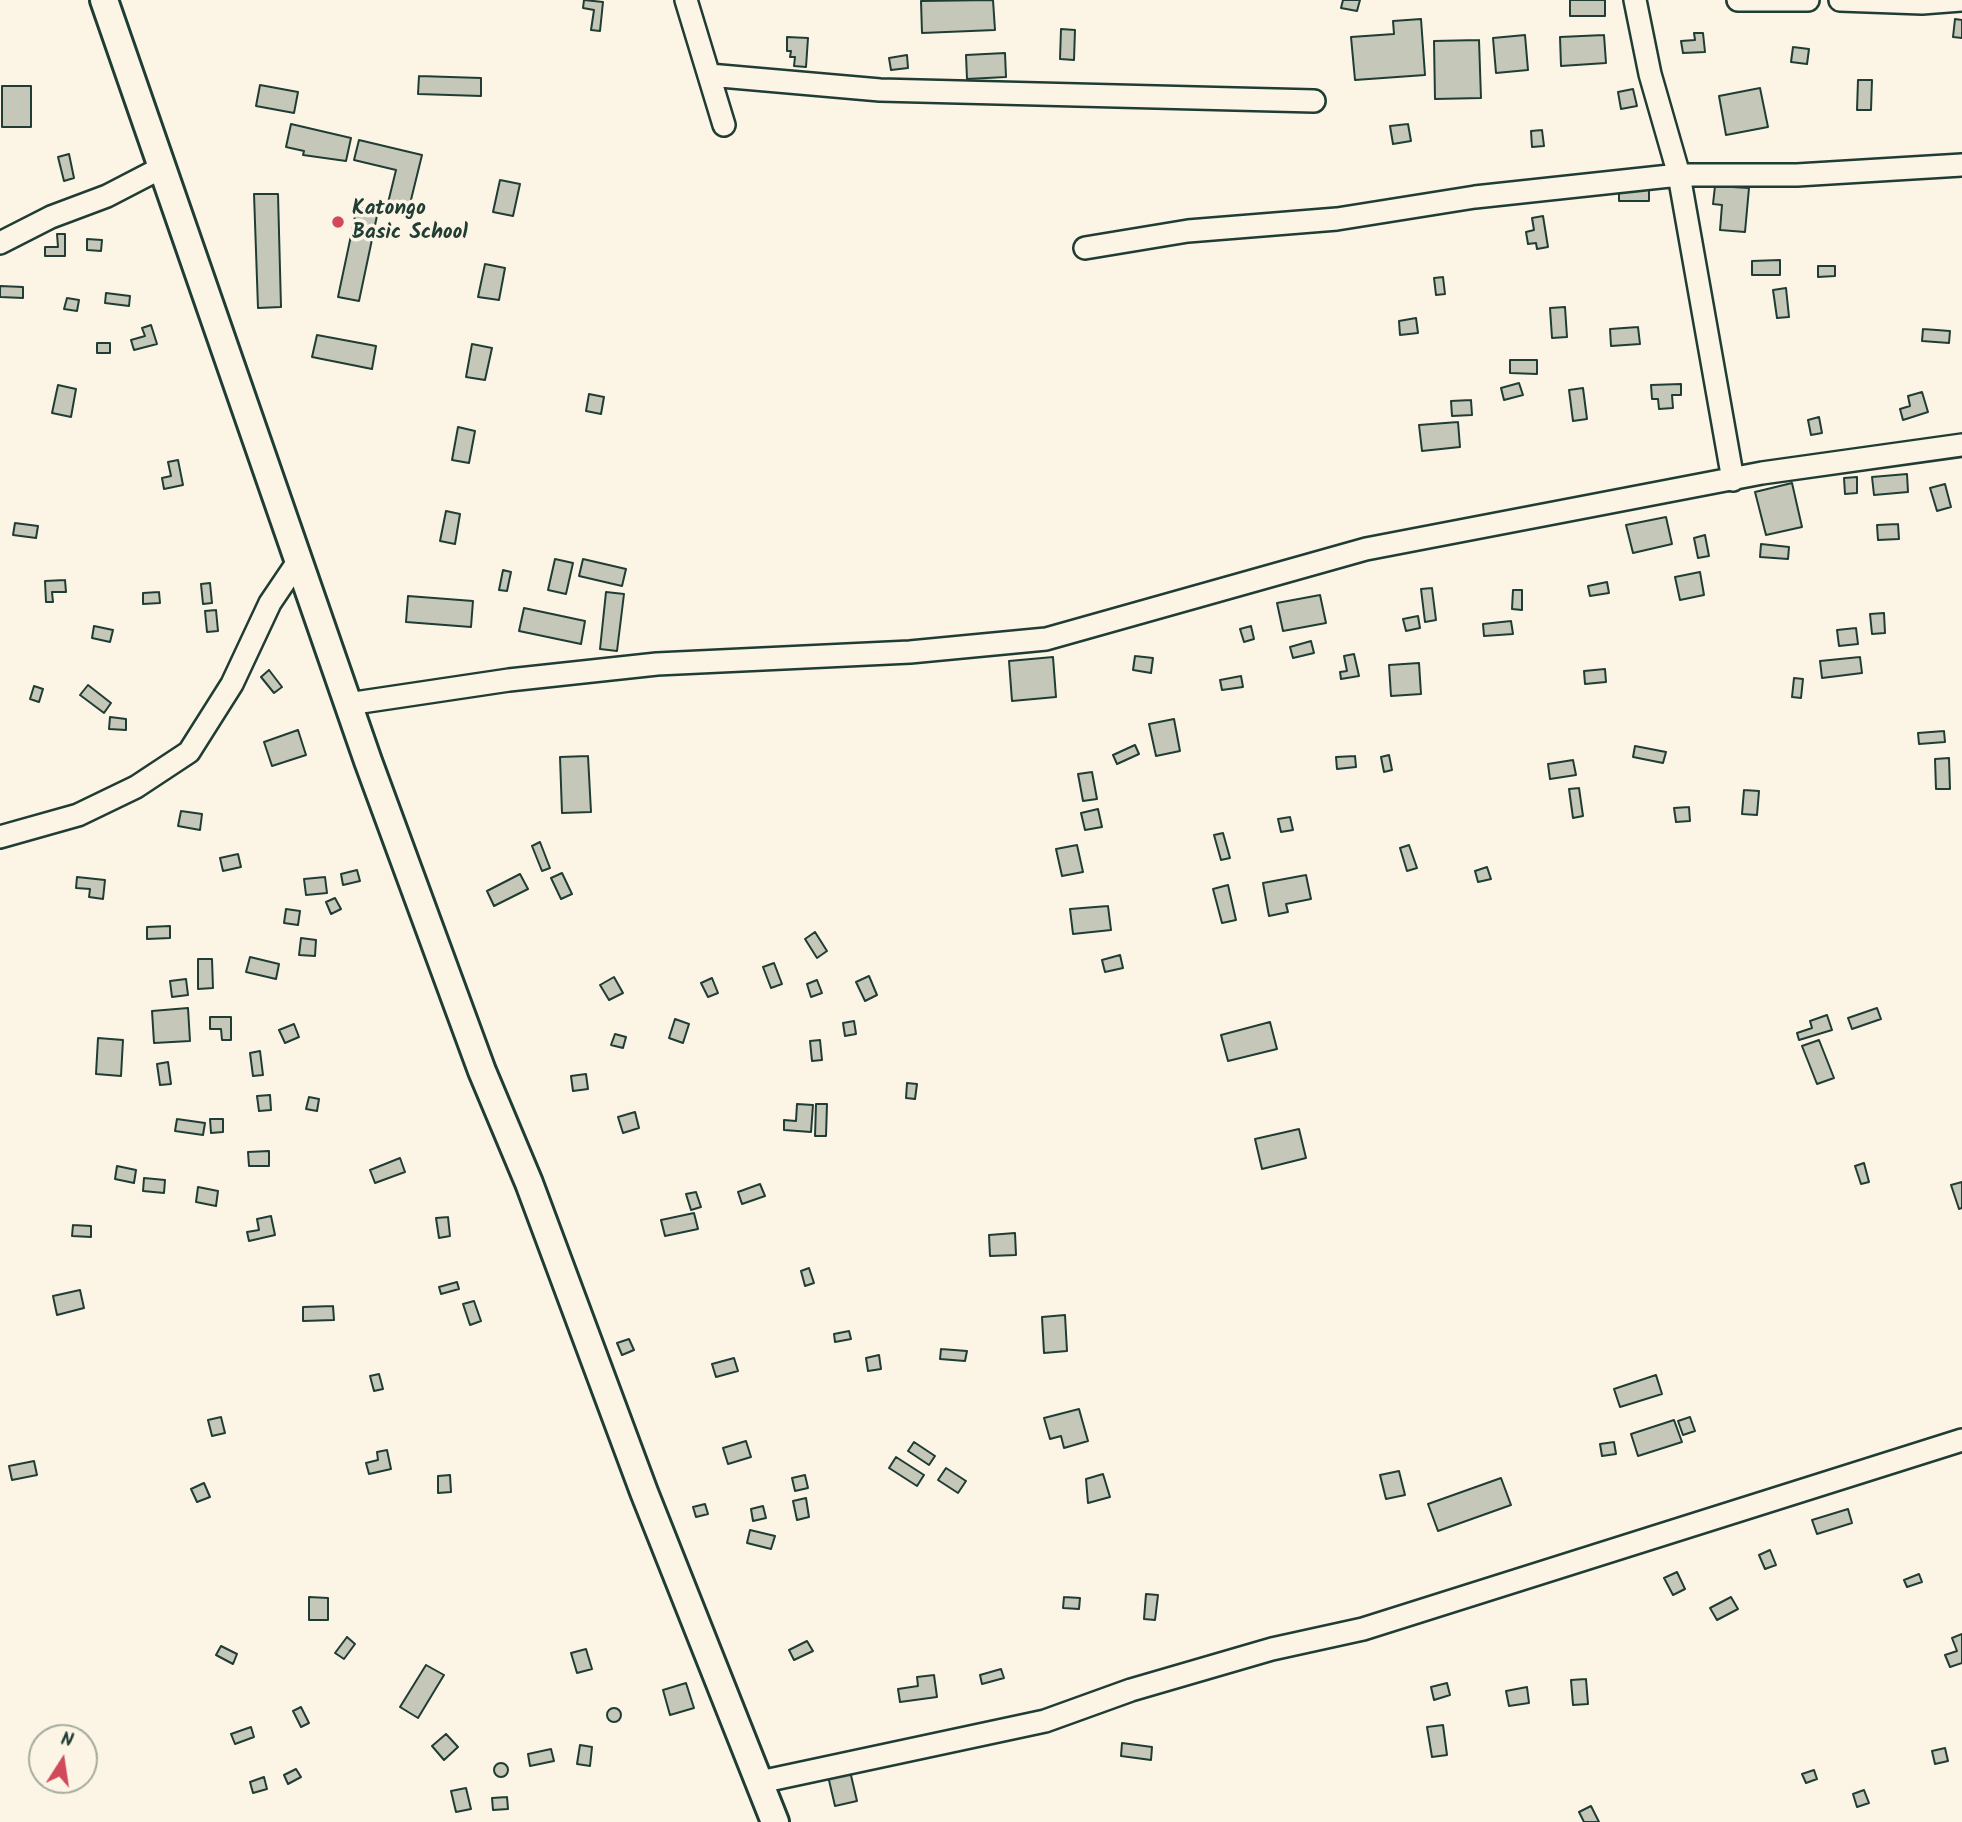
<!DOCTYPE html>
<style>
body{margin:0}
#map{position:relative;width:1962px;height:1822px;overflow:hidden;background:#fcf5e5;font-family:Kalam,sans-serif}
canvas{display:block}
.north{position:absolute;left:28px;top:1724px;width:70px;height:70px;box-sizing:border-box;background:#fcf5e5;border:2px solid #a4ab9e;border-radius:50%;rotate:12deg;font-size:19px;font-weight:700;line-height:28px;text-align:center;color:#1f3d34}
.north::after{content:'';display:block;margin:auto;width:24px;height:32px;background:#d1495b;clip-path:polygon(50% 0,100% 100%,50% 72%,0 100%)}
</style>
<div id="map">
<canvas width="1962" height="1822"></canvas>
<div class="north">N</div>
</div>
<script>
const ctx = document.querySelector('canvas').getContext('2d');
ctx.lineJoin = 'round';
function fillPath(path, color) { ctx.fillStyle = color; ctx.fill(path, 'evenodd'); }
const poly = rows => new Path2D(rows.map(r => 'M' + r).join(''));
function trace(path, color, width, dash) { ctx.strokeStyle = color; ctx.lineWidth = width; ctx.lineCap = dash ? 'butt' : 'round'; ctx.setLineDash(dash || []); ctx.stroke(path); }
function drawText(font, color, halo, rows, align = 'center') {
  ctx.font = font + ' Kalam,sans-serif'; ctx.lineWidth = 7; ctx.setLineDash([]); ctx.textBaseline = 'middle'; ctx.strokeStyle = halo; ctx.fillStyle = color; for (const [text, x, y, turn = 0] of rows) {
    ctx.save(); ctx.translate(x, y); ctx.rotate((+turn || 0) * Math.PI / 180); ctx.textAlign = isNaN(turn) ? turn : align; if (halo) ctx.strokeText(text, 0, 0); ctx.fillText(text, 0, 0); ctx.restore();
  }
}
const building = poly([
 [584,0,603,2,600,31,591,30,594,10,583,8,584,0],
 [993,0,995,30,922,33,921,1,993,0],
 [1343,0,1360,0,1357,11,1341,8,1343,0],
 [1570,0,1605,0,1605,16,1570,16,1570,0],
 [1421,19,1425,75,1355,80,1351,37,1394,34,1393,21,1421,19],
 [1955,19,1962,20,1962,38,1953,37,1955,19],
 [1061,29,1075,30,1074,60,1060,59,1061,29],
 [1694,33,1703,33,1705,52,1683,53,1681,41,1695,40,1694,33],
 [1525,35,1528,70,1496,73,1493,38,1525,35],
 [1604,35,1606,63,1561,66,1560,37,1604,35],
 [787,37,808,38,806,67,794,66,795,57,790,57,791,51,787,51,787,37],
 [1479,40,1481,98,1435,99,1434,41,1479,40],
 [1793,47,1809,49,1807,64,1791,62,1793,47],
 [1005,53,1006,77,967,79,966,55,1005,53],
 [907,55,908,68,891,70,889,58,907,55],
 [419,76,481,78,481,96,418,94,419,76],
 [1858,80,1872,80,1871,110,1857,110,1858,80],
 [260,85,298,92,294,113,256,106,260,85],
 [2,86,31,86,31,127,2,127,2,86],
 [1760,88,1768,127,1726,135,1719,96,1760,88],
 [1633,89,1637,106,1621,109,1618,92,1633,89],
 [291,124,351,138,346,161,303,155,304,151,286,147,291,124],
 [1408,124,1411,141,1393,144,1390,126,1408,124],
 [1542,130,1544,146,1532,147,1531,131,1542,130],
 [359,140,422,155,408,212,387,207,396,170,354,160,359,140],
 [69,154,74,178,64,181,58,157,69,154],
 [500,180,520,184,513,216,493,212,500,180],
 [1715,186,1749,188,1745,232,1720,230,1722,205,1713,204,1715,186],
 [1649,189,1649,201,1619,201,1619,190,1649,189],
 [254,194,278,194,281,307,258,308,254,194],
 [357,207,378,211,359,301,338,297,357,207],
 [1543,216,1548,247,1537,249,1536,243,1528,244,1526,232,1534,230,1532,218,1543,216],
 [57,234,65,234,65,256,45,256,45,247,58,247,57,234],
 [87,239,102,240,101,251,87,250,87,239],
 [1780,260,1780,275,1752,275,1752,261,1780,260],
 [485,264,505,268,499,300,478,297,485,264],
 [1818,266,1835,266,1835,276,1818,277,1818,266],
 [1443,277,1445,294,1436,295,1434,278,1443,277],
 [0,286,23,287,23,298,0,297,0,286],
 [1786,288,1789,317,1777,318,1773,290,1786,288],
 [106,293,130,296,129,306,105,303,106,293],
 [67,298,79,300,77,311,64,309,67,298],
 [1565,307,1567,337,1552,338,1550,308,1565,307],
 [1416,318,1418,333,1400,335,1399,321,1416,318],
 [151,325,157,344,134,350,131,340,145,336,142,328,151,325],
 [1638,327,1640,344,1611,346,1610,329,1638,327],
 [1923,329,1950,331,1949,343,1922,341,1923,329],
 [317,335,376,346,372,369,312,357,317,335],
 [97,343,110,343,110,353,97,353,97,343],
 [472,344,492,348,485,380,466,377,472,344],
 [1510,360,1537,360,1537,374,1510,373,1510,360],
 [1519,383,1523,395,1504,400,1501,388,1519,383],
 [1681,384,1681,395,1672,395,1673,408,1659,409,1658,399,1652,399,1651,385,1681,384],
 [58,385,76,389,71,417,52,413,58,385],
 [1583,388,1587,419,1573,421,1569,390,1583,388],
 [1922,392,1928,412,1903,420,1900,409,1910,406,1908,396,1922,392],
 [589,394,604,397,601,414,586,411,589,394],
 [1471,400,1472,415,1452,416,1451,401,1471,400],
 [1819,417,1822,433,1811,435,1808,420,1819,417],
 [1458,422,1460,447,1422,451,1419,425,1458,422],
 [458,427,475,431,469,463,452,460,458,427],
 [178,460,183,485,164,489,162,478,171,476,168,462,178,460],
 [1907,474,1908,492,1874,495,1872,477,1907,474],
 [1857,477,1857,493,1845,494,1844,478,1857,477],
 [1792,483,1802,527,1766,535,1755,492,1792,483],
 [1945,484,1951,507,1937,511,1930,488,1945,484],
 [446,511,460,514,455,544,440,541,446,511],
 [1666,517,1672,544,1633,553,1626,525,1666,517],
 [15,523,38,526,36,538,13,535,15,523],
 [1898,524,1899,539,1878,540,1877,525,1898,524],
 [1705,535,1709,556,1698,558,1694,538,1705,535],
 [1761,544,1789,547,1788,559,1760,557,1761,544],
 [555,559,573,563,566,594,548,590,555,559],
 [583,559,626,569,622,586,579,576,583,559],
 [503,570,511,572,507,591,499,590,503,570],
 [1700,572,1704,595,1680,600,1675,577,1700,572],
 [65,580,66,592,52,592,53,602,46,602,45,581,65,580],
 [1607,582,1609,593,1590,596,1588,586,1607,582],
 [210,583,212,603,203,604,201,584,210,583],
 [1432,588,1436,620,1425,622,1421,589,1432,588],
 [1513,590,1522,590,1522,610,1512,609,1513,590],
 [159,592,160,603,143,604,143,593,159,592],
 [606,592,624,594,617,651,600,649,606,592],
 [1320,595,1326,623,1283,631,1277,603,1320,595],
 [408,596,473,601,471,627,406,622,408,596],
 [524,608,585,621,581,644,519,631,524,608],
 [216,610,218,631,207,632,205,611,216,610],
 [1884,613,1885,633,1872,634,1870,614,1884,613],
 [1418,616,1420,628,1406,631,1403,619,1418,616],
 [1511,621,1513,634,1484,636,1483,624,1511,621],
 [94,626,113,630,110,642,92,638,94,626],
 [1251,626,1254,639,1244,642,1240,629,1251,626],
 [1856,628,1858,644,1839,646,1837,630,1856,628],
 [1311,641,1314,653,1293,658,1290,647,1311,641],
 [1354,654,1359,676,1341,679,1340,672,1347,671,1344,656,1354,654],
 [1135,656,1153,658,1151,673,1133,670,1135,656],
 [1053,657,1056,697,1012,701,1009,661,1053,657],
 [1860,657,1862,673,1822,678,1820,661,1860,657],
 [1419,663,1421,694,1391,696,1389,665,1419,663],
 [1605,669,1606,682,1585,684,1584,671,1605,669],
 [269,670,282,687,274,693,261,677,269,670],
 [1241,676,1243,687,1222,690,1220,680,1241,676],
 [1794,678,1803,679,1801,698,1792,697,1794,678],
 [88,685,111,703,104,713,80,695,88,685],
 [34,686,43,689,39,702,30,699,34,686],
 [110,717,126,719,126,730,109,729,110,717],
 [1174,719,1180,751,1156,756,1149,724,1174,719],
 [298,730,306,755,272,766,264,742,298,730],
 [1944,731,1945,742,1919,744,1918,733,1944,731],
 [1135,745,1139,754,1117,764,1113,755,1135,745],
 [1635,746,1666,752,1663,763,1633,757,1635,746],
 [1389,755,1392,770,1384,772,1381,757,1389,755],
 [588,756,591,812,562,813,560,757,588,756],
 [1355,756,1356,767,1337,769,1336,757,1355,756],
 [1949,758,1950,789,1936,789,1935,759,1949,758],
 [1573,760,1576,775,1550,779,1548,764,1573,760],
 [1092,772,1097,799,1083,801,1078,774,1092,772],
 [1579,788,1583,816,1573,818,1569,789,1579,788],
 [1744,790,1759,791,1757,815,1742,814,1744,790],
 [1689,807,1690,821,1676,822,1674,808,1689,807],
 [1098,809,1102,827,1085,830,1081,813,1098,809],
 [181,811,202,814,200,830,178,826,181,811],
 [1290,817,1293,830,1281,832,1278,819,1290,817],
 [1223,833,1230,858,1221,860,1214,835,1223,833],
 [540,842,550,868,542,871,532,846,540,842],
 [1077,845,1083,872,1062,876,1056,849,1077,845],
 [1409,845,1417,868,1407,871,1400,848,1409,845],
 [238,854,241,867,223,871,220,858,238,854],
 [1487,867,1491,879,1478,882,1475,871,1487,867],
 [357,870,360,881,343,885,341,874,357,870],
 [562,873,572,894,561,899,551,878,562,873],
 [520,874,528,889,494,906,487,891,520,874],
 [1306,875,1311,899,1286,904,1288,912,1269,916,1263,883,1306,875],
 [77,877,105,880,103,899,89,897,90,889,76,888,77,877],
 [325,877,327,893,306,895,304,879,325,877],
 [1228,885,1236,920,1222,923,1213,889,1228,885],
 [335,898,341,909,331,914,326,902,335,898],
 [1108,906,1111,930,1073,934,1070,909,1108,906],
 [286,909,300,911,298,925,284,923,286,909],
 [170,926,170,938,147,939,147,927,170,926],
 [815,932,827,951,817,958,805,939,815,932],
 [301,938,316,940,315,956,299,955,301,938],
 [1120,955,1123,968,1105,972,1102,960,1120,955],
 [250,957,279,964,276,979,246,972,250,957],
 [198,959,212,959,213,988,198,989,198,959],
 [774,963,782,984,771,988,763,967,774,963],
 [869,976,877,995,865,1001,856,982,869,976],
 [614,977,623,993,609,1000,600,985,614,977],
 [712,978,718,993,708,997,701,983,712,978],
 [186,979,188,995,172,997,170,981,186,979],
 [817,980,822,993,811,997,807,984,817,980],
 [188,1008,190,1041,154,1043,152,1011,188,1008],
 [1877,1008,1881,1019,1852,1029,1848,1018,1877,1008],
 [1827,1015,1832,1030,1799,1040,1797,1033,1812,1028,1810,1021,1827,1015],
 [210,1017,231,1017,231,1040,222,1040,221,1029,210,1029,210,1017],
 [675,1019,689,1024,683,1043,669,1038,675,1019],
 [854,1021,856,1034,845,1036,843,1023,854,1021],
 [1270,1022,1277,1049,1228,1061,1221,1035,1270,1022],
 [294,1024,299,1037,285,1043,279,1030,294,1024],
 [615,1034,626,1037,623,1048,611,1045,615,1034],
 [98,1038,123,1040,121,1076,96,1074,98,1038],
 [820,1040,822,1060,812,1061,810,1041,820,1040],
 [1819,1040,1834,1078,1817,1084,1802,1046,1819,1040],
 [260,1051,263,1075,253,1076,250,1053,260,1051],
 [168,1062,171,1084,160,1085,157,1064,168,1062],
 [586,1074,588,1089,573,1091,571,1076,586,1074],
 [907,1083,917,1084,915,1099,906,1098,907,1083],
 [270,1095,271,1110,259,1111,257,1096,270,1095],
 [309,1097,319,1099,317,1111,306,1109,309,1097],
 [797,1104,813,1105,811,1132,784,1130,784,1120,796,1121,797,1104],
 [816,1104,827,1104,826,1136,815,1136,816,1104],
 [635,1112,639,1128,623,1133,618,1117,635,1112],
 [177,1119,205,1123,203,1135,175,1131,177,1119],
 [210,1119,223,1119,223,1132,211,1133,210,1119],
 [1299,1129,1306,1158,1262,1169,1255,1139,1299,1129],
 [269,1151,269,1166,249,1166,248,1152,269,1151],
 [400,1158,405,1172,375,1183,370,1170,400,1158],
 [1864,1163,1869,1182,1861,1184,1855,1166,1864,1163],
 [117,1166,136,1170,134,1183,115,1179,117,1166],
 [144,1178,165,1180,164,1193,143,1191,144,1178],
 [1962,1182,1962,1208,1959,1209,1951,1185,1962,1182],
 [760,1184,765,1196,742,1204,738,1192,760,1184],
 [198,1187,218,1191,216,1206,196,1202,198,1187],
 [696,1192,701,1207,691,1210,686,1194,696,1192],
 [694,1213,698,1229,665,1236,661,1220,694,1213],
 [271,1216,275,1235,249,1241,247,1232,259,1230,257,1219,271,1216],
 [448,1217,450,1236,439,1238,436,1218,448,1217],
 [73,1225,91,1226,91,1237,72,1236,73,1225],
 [1015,1233,1016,1255,990,1256,989,1235,1015,1233],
 [809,1268,814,1283,805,1286,801,1271,809,1268],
 [457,1282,459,1289,441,1294,439,1287,457,1282],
 [80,1290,84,1308,57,1315,53,1296,80,1290],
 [474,1301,481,1321,470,1325,463,1304,474,1301],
 [333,1306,334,1320,303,1321,303,1307,333,1306],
 [1065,1315,1067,1351,1044,1353,1042,1317,1065,1315],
 [849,1331,851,1339,835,1342,834,1334,849,1331],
 [629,1339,634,1350,622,1355,617,1343,629,1339],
 [941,1349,967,1351,965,1361,940,1359,941,1349],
 [879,1355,881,1369,868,1371,866,1358,879,1355],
 [734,1358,738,1371,716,1377,712,1364,734,1358],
 [379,1374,383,1389,374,1391,370,1376,379,1374],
 [1656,1375,1662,1394,1620,1407,1614,1389,1656,1375],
 [1079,1409,1088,1441,1064,1448,1061,1436,1050,1439,1044,1418,1079,1409],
 [221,1417,225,1433,212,1436,208,1420,221,1417],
 [1690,1417,1695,1431,1683,1435,1678,1421,1690,1417],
 [1674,1420,1682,1442,1638,1456,1631,1434,1674,1420],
 [746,1441,751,1457,728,1464,723,1448,746,1441],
 [914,1442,935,1456,929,1465,908,1451,914,1442],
 [1614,1442,1616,1454,1602,1456,1600,1444,1614,1442],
 [387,1450,391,1469,369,1474,366,1463,378,1460,377,1452,387,1450],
 [896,1457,924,1475,917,1486,889,1468,896,1457],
 [34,1461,37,1475,12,1480,9,1466,34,1461],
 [946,1468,966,1481,958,1493,938,1480,946,1468],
 [1399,1471,1405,1495,1386,1499,1380,1475,1399,1471],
 [1103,1474,1110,1497,1088,1503,1086,1479,1103,1474],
 [450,1475,451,1492,438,1493,438,1476,450,1475],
 [805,1475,808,1488,795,1491,792,1478,805,1475],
 [1501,1478,1511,1505,1438,1531,1428,1504,1501,1478],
 [204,1483,210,1497,197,1502,191,1489,204,1483],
 [806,1498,809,1517,797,1520,793,1501,806,1498],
 [705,1504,708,1514,696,1517,693,1507,705,1504],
 [763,1506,766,1518,753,1521,751,1509,763,1506],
 [1848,1509,1852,1523,1817,1534,1812,1520,1848,1509],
 [750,1530,775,1536,771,1549,747,1543,750,1530],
 [1770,1550,1776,1565,1765,1569,1759,1555,1770,1550],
 [1677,1572,1685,1589,1673,1595,1664,1578,1677,1572],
 [1919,1574,1922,1582,1907,1587,1904,1580,1919,1574],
 [1146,1594,1158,1595,1155,1620,1144,1619,1146,1594],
 [309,1597,328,1598,328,1620,309,1620,309,1597],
 [1064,1597,1080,1598,1079,1609,1063,1608,1064,1597],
 [1731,1597,1738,1609,1717,1620,1710,1608,1731,1597],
 [1962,1634,1962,1663,1950,1667,1945,1655,1957,1651,1952,1638,1962,1634],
 [347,1637,355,1644,344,1659,335,1653,347,1637],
 [807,1641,813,1651,794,1660,789,1650,807,1641],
 [221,1646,237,1654,233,1664,216,1655,221,1646],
 [586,1649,592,1669,577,1673,571,1653,586,1649],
 [426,1665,444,1675,418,1718,400,1707,426,1665],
 [1001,1669,1004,1678,982,1684,980,1675,1001,1669],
 [934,1675,937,1697,900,1702,898,1689,918,1686,917,1677,934,1675],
 [1586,1679,1588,1704,1573,1705,1571,1680,1586,1679],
 [686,1683,694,1708,670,1715,663,1690,686,1683],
 [1447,1683,1450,1695,1434,1700,1431,1687,1447,1683],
 [1527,1687,1529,1703,1509,1706,1506,1691,1527,1687],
 [301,1707,309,1723,301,1727,293,1711,301,1707],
 '607 1715a7 7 0 1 1 14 0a7 7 0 1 1-14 0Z',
 [1443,1725,1447,1755,1432,1757,1427,1727,1443,1725],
 [251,1727,254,1737,235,1744,231,1734,251,1727],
 [446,1734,458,1747,444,1760,432,1746,446,1734],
 [1122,1743,1152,1747,1151,1760,1121,1756,1122,1743],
 [580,1745,592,1747,590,1766,577,1764,580,1745],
 [1945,1748,1948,1761,1935,1764,1932,1751,1945,1748],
 [551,1749,554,1761,530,1766,528,1754,551,1749],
 '494 1770a7 7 0 1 1 14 0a7 7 0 1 1-14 0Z',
 [296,1769,301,1777,288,1784,284,1775,296,1769],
 [1814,1770,1817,1779,1806,1783,1802,1774,1814,1770],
 [850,1771,857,1801,835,1806,828,1776,850,1771],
 [264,1777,267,1789,253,1793,250,1782,264,1777],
 [466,1788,471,1809,456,1812,451,1791,466,1788],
 [1864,1790,1869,1803,1857,1807,1853,1794,1864,1790],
 [507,1797,508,1809,493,1810,492,1798,507,1797],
 [1591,1806,1599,1822,1584,1822,1579,1812,1591,1806]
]);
const minor = poly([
 [686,0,724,125],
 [1635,0,1650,74,1679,175,1733,480],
 [1738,0,1808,0],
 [1840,0,1922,3,1962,0],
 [709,75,880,90,1314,101],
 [0,243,51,217,107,196,161,168],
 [1085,248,1188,231,1337,219,1475,197,1679,175,1797,175,1962,165],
 [348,704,509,680,657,664,910,652,1046,639,1366,549,1762,473,1962,445],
 [0,837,78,815,136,787,189,752,232,684,270,603,297,563],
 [760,1782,1045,1721,1131,1690,1272,1649,1363,1629,1962,1440]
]);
const major = poly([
 [104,0,368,761,482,1071,529,1183,644,1492,775,1822]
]);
const markers = [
 [338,222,7,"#d1495b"]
];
const poiNames = [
 ["Katongo",352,210],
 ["Basic School",352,234]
];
fillPath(building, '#c5c7b9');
trace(building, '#1f3d34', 2);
trace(minor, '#1f3d34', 26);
trace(major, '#1f3d34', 32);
trace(minor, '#fcf5e5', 21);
trace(major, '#fcf5e5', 26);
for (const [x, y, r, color] of markers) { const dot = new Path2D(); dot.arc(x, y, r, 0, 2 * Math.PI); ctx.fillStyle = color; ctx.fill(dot); trace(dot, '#fcf5e5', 2.5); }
drawText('bold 21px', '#1f3d34', '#fcf5e5', poiNames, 'left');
</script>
